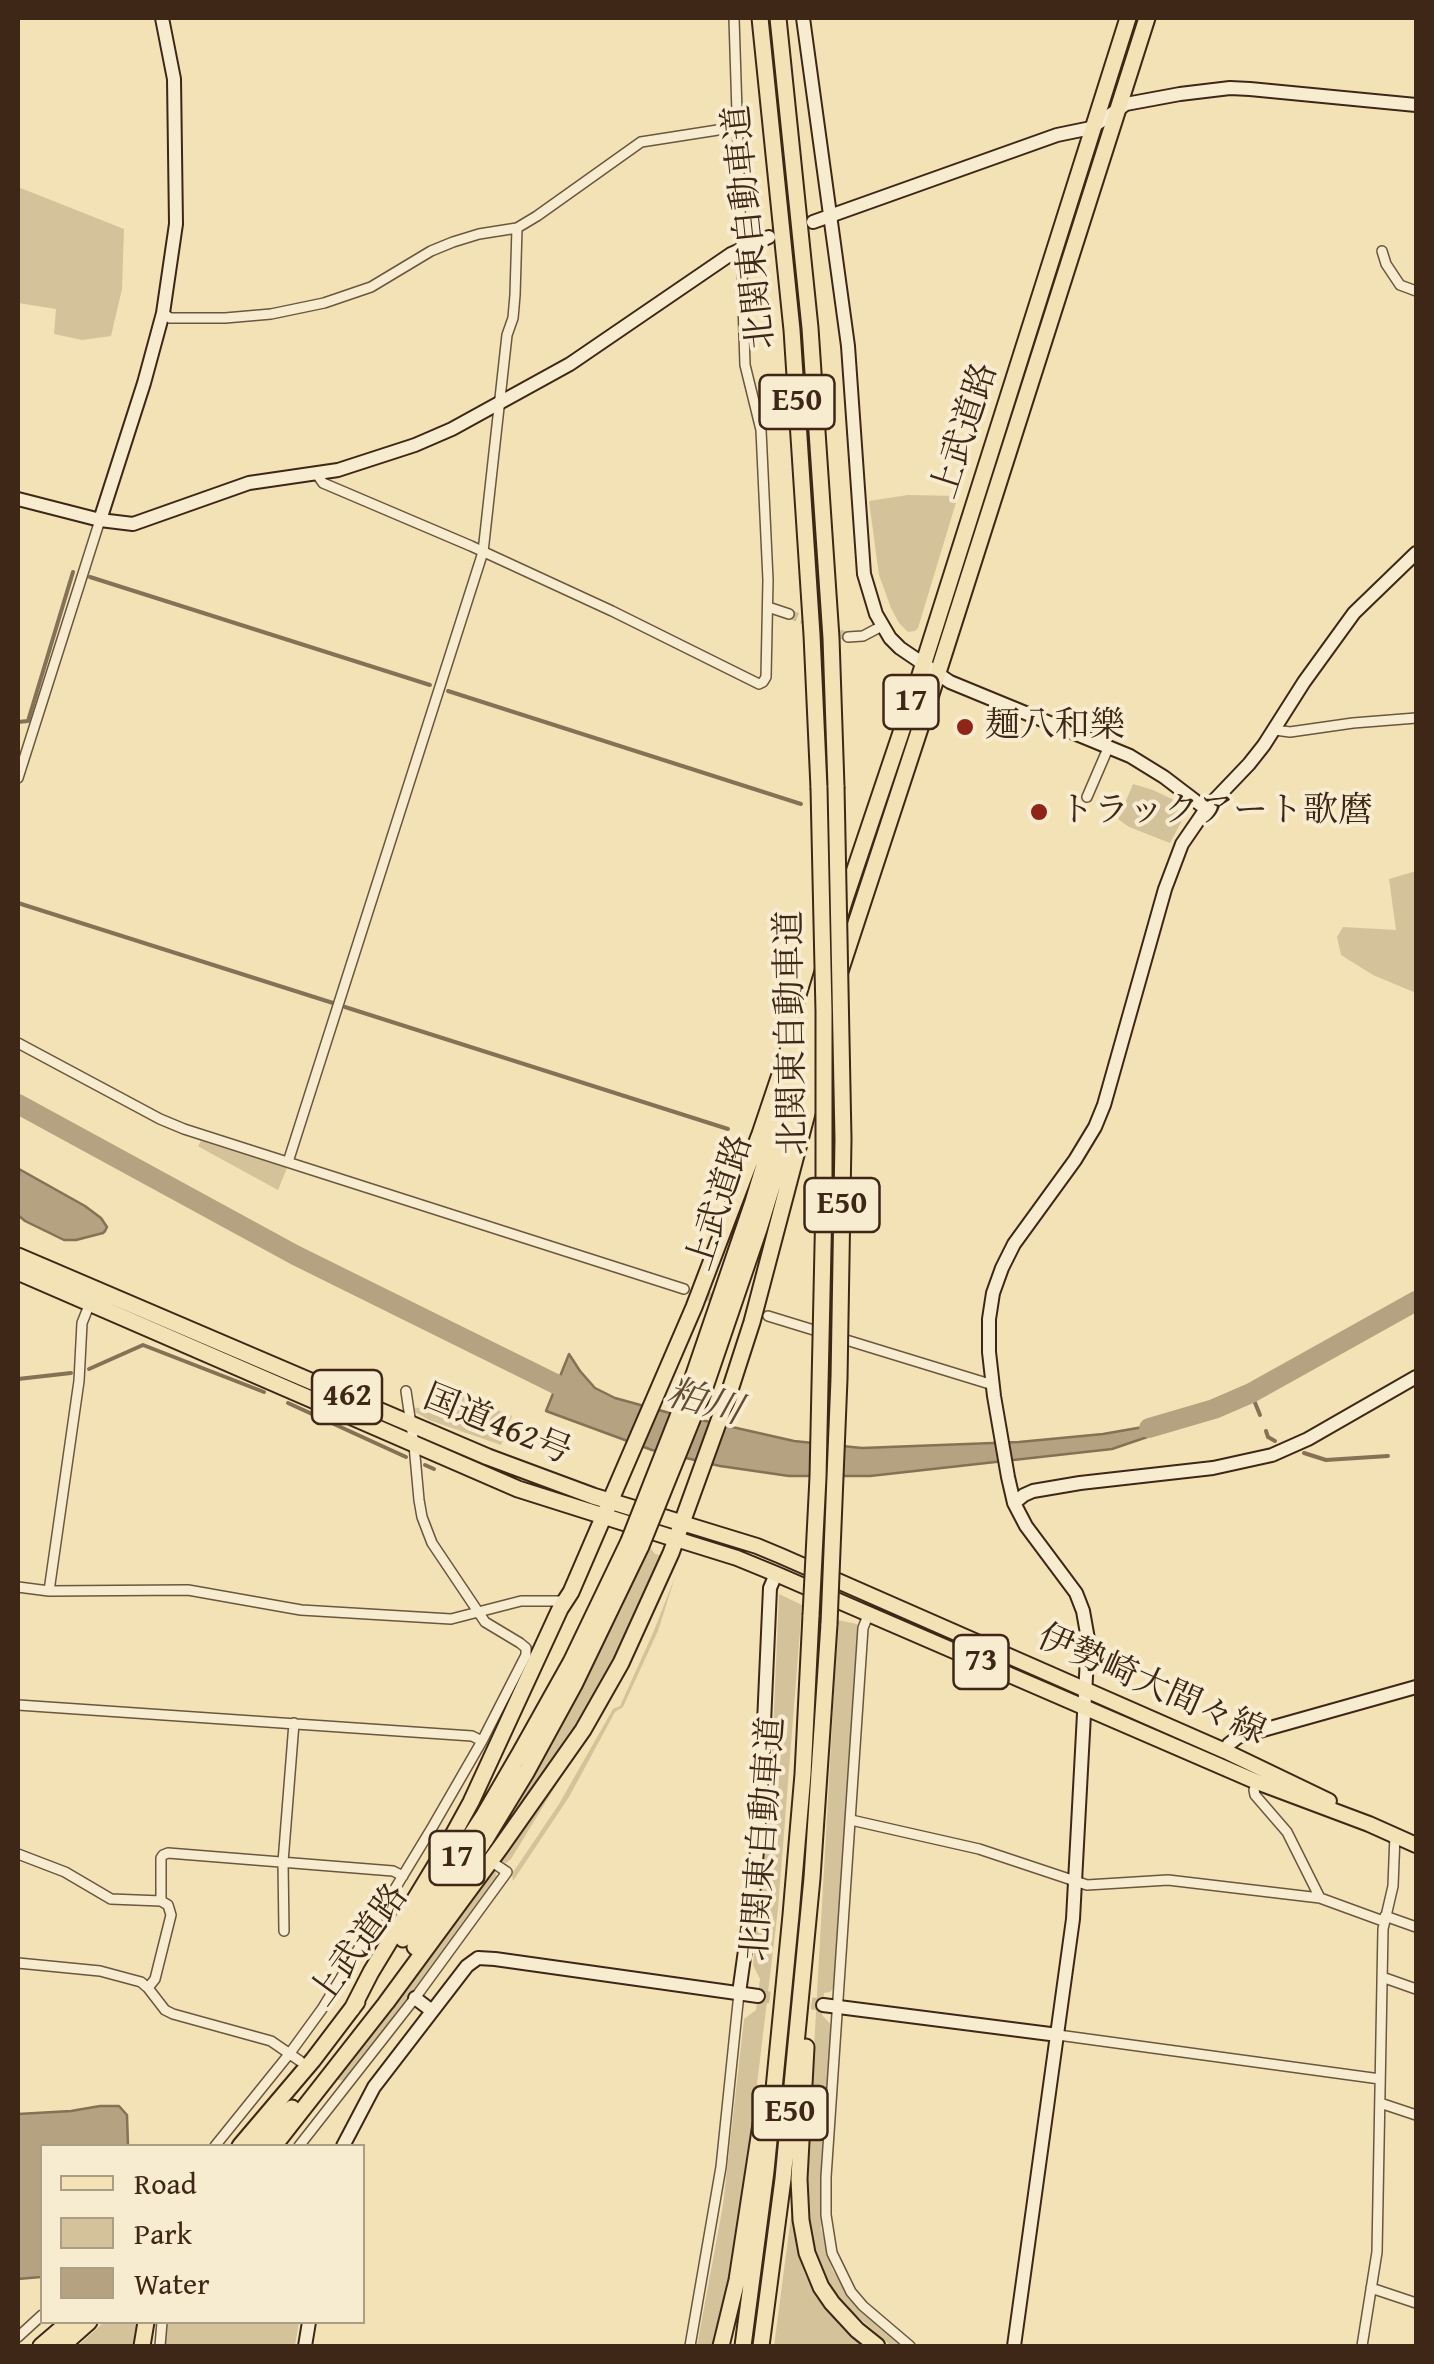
<!DOCTYPE html>
<meta charset="utf-8">
<style>
body{margin:0}
#map{position:relative;width:1434px;height:2364px;overflow:hidden;background:#f3e2b6;font-family:"Gentium Book Plus",serif}
canvas{display:block}
.frame{position:absolute;inset:0;border:20px solid #3e2717;pointer-events:none}
.legend{position:absolute;left:40px;top:2144px;width:325px;height:180px;box-sizing:border-box;background:#f7ecd0;border:2px solid #ad9d86;margin:0;padding:12px 18px;list-style:none;font-size:30px;color:#3e2717}
.legend li{display:flex;align-items:center;gap:20px;height:50px}
.legend b{width:50px;border:2px solid #ad9d86}
</style>
<div id="map">
<canvas width="1434" height="2364"></canvas>
<div class="frame"></div>
<ul class="legend">
<li><b style="height:12px;background:#f3e2b6"></b>Road</li>
<li><b style="height:28px;background:#d4c29b"></b>Park</li>
<li><b style="height:28px;background:#b5a280"></b>Water</li>
</ul>
</div>
<script>
const ctx = document.querySelector('canvas').getContext('2d');
ctx.lineJoin = 'round';
function fillPath(path, color) { ctx.fillStyle = color; ctx.fill(path, 'evenodd'); }
const poly = rows => new Path2D(rows.map(r => 'M' + r).join(''));
function trace(path, color, width, dash) { ctx.strokeStyle = color; ctx.lineWidth = width; ctx.lineCap = dash ? 'butt' : 'round'; ctx.setLineDash(dash || []); ctx.stroke(path); }
function drawText(font, color, halo, rows, align = 'center') {
  ctx.font = font + ' "Gentium Book Plus","Noto Serif JP",serif'; ctx.lineWidth = 8; ctx.setLineDash([]); ctx.textBaseline = 'middle'; ctx.strokeStyle = halo; ctx.fillStyle = color; for (const [text, x, y, turn = 0] of rows) {
    ctx.save(); ctx.translate(x, y); ctx.rotate((+turn || 0) * Math.PI / 180); ctx.textAlign = isNaN(turn) ? turn : align; if (halo) ctx.strokeText(text, 0, 0); ctx.fillText(text, 0, 0); ctx.restore();
  }
}
const green = poly([
 [18,187,124,229,122,289,111,336,82,340,54,334,56,309,18,303],
 [908,495,958,496,918,628,915,631,908,632,899,623,891,608,879,575,869,501],
 [1133,784,1153,790,1176,801,1174,807,1185,815,1170,843,1129,827,1118,819],
 [1416,871,1416,993,1373,975,1341,955,1337,937,1343,927,1396,930,1389,879],
 [201,1141,287,1168,278,1190,203,1149,198,1146],
 [432,1384,512,1416,501,1445,429,1420,415,1412,415,1408,432,1407],
 [649,1546,655,1554,664,1556,662,1564,589,1710,479,1866,520,1800,562,1725,621,1610],
 [675,1577,658,1631,623,1707,615,1712,569,1797,513,1881,512,1874,559,1804,613,1709,620,1706,653,1633],
 [779,1594,802,1605,778,1909,747,2168,725,2294,712,2346,697,2346,723,2205,744,2019,756,2010,760,1979,753,1965,771,1779],
 [838,1620,857,1624,858,1628,836,1985,830,1992,824,1993,822,2015,832,2026,821,2162,821,2228,832,2269,848,2296,857,2308,901,2346,891,2346,840,2301,824,2275,813,2244,809,2220,807,2194,809,2136],
 [599,1715,511,1859,506,1863,501,1861,495,1871,497,1877,495,1882,371,2049,344,2081,335,2079],
 [792,2209,800,2257,804,2272,816,2297,830,2313,867,2346,774,2346],
 [104,2322,140,2322,135,2346,78,2346],
 [168,2322,299,2322,295,2346,165,2346]
]);
const water = poly([
 [19,1169,85,1206,101,1218,107,1227,105,1231,103,1233,76,1240,64,1240,25,1221,18,1215,19,1169],
 [569,1354,580,1371,595,1388,615,1398,666,1412,794,1441,862,1448,1019,1442,1103,1434,1172,1422,1156,1434,1112,1449,870,1476,789,1476,720,1466,652,1450,546,1411,569,1354],
 [100,2106,119,2106,127,2115,128,2146,42,2146,42,2273,41,2277,18,2279,18,2114,71,2111,100,2106]
]);
const stream = poly([
 [90,577,430,685],
 [448,691,801,804],
 [18,722,28,721,73,572],
 [18,903,333,1003],
 [345,1007,728,1129],
 [89,1369,143,1345,264,1392],
 [18,1379,71,1373],
 [1251,1393,1260,1415],
 [288,1403,406,1457],
 [1266,1431,1268,1437,1275,1441],
 [1304,1453,1326,1460,1388,1456],
 [425,1465,434,1469]
]);
const river = poly([
 [18,1104,295,1255,578,1395],
 [1149,1428,1214,1409,1251,1393,1416,1301]
]);
const streetTunnel = poly([
 [789,614,848,637],
 [695,1292,768,1316]
]);
const secondaryTunnel = poly([
 [758,1996,823,2005]
]);
const street = poly([
 [1382,251,1386,264,1400,285,1416,291],
 [163,313,170,318,225,318,271,314,324,303,371,287,431,251,453,242,479,234,517,228,537,216,641,142,737,127],
 [316,473,323,483,471,546,612,611,759,684,763,682,766,677,768,580,761,430,745,365,734,18],
 [768,607,789,614],
 [848,637,863,636,882,626],
 [1275,730,1290,732,1353,723,1416,718],
 [18,778,100,520],
 [1087,797,1109,746],
 [18,1043,160,1119,184,1129,684,1289],
 [288,1162,483,552,507,335,513,318,515,295,517,228],
 [768,1316,993,1385],
 [18,1587,49,1591,188,1590,301,1610,451,1619,521,1601,565,1601],
 [49,1591,79,1381,82,1323,90,1303],
 [869,1613,863,1628,826,2177,826,2215,832,2253,851,2292,863,2306,910,2346],
 [18,1705,472,1736,482,1741],
 [1257,1782,1254,1790,1255,1795,1287,1832,1320,1898],
 [851,1820,979,1849,1087,1885,1168,1880,1320,1898,1383,1921],
 [18,1854,65,1872,111,1899,161,1901,168,1905,171,1915,155,1979,148,1988],
 [161,1901,161,1858,163,1855,168,1853,393,1871,403,1876],
 [1385,1916,1416,1927],
 [284,1931,283,1862,294,1723],
 [18,1963,100,1971,141,1982,148,1988,165,2010,173,2014,271,2041,300,2061],
 [1382,1977,1416,1989],
 [1058,2035,1380,2079],
 [1380,2103,1416,2115],
 [215,2146,290,2053,322,2009,433,1826,482,1741,526,1655,526,1648,520,1643,485,1622,432,1543,422,1517,419,1500,414,1445,406,1391],
 [299,2146,415,1998,507,1872,498,1866],
 [1371,2288,1416,2303],
 [18,2337,42,2315],
 [160,2346,162,2322],
 [690,2346,721,2167,739,1993],
 [1362,2346,1377,2252,1383,1929,1393,1886,1395,1835]
]);
const secondary = poly([
 [803,18,848,346,864,574,876,614,890,638,900,648,950,682,1130,756,1164,777,1206,809],
 [813,222,1057,135,1091,128,1126,104,1180,94,1230,88,1250,89,1416,105],
 [18,499,100,520,133,524,249,483,338,470,415,445,452,429,570,364,731,254,769,237],
 [100,520,144,383,163,313,176,224,174,79,162,18],
 [1014,1503,1024,1495,1033,1491,1080,1483,1213,1468,1272,1455,1308,1439,1416,1377],
 [1225,1751,1229,1744,1238,1737,1416,1687],
 [739,1993,754,1886,760,1813,770,1588,776,1574],
 [415,1998,432,2011],
 [823,2005,1058,2035],
 [343,2146,374,2087,467,1966,478,1958,495,1959,758,1996],
 [305,2346,309,2322],
 [1014,2346,1073,1919,1088,1639,1083,1611,1076,1593,1026,1526,1014,1503,1008,1477,994,1396,989,1352,989,1319,993,1293,1002,1268,1014,1244,1075,1160,1095,1127,1104,1105,1165,889,1182,844,1206,809,1249,764,1264,745,1304,682,1354,613,1416,553]
]);
const primary = poly([
 [682,1523,757,1546,781,1556,1225,1751,1329,1801],
 [676,1539,737,1558,776,1574,1257,1782,1369,1824,1416,1845]
]);
const highway = poly([
 [760,18,792,330,812,635,819,788],
 [778,18,810,328,831,638,836,787],
 [18,1256,488,1457,593,1496,682,1523],
 [18,1272,518,1489,676,1539],
 [690,1386,753,1202,844,902,914,694,1128,18],
 [704,1390,759,1229,809,1066,927,707,1147,18],
 [403,1939,484,1815,520,1753,571,1662,629,1541],
 [415,1947,485,1840,527,1771,574,1685,641,1546],
 [352,2009,371,1972,443,1853,471,1802,560,1609,571,1592,694,1307,760,1134,793,1036],
 [806,2047,799,2179,801,2220,807,2253,821,2287,832,2303,857,2330,877,2346],
 [240,2146,313,2060,357,2002],
 [259,2146,292,2108],
 [274,2146,386,2003,500,1848,583,1730,621,1663,671,1553,730,1390,752,1322,821,1060],
 [41,2346,69,2322],
 [62,2346,89,2322],
 [142,2346,146,2322],
 [721,2346,737,2280,761,2124],
 [743,2346,766,2171,791,1915,803,1774,811,1615],
 [761,2346,783,2179,812,1878,829,1624]
]);
const highwayBridge = poly([
 [629,1541,690,1386],
 [641,1546,704,1390],
 [811,1615,818,1477,824,1201,824,1012,819,788],
 [829,1624,839,1379,843,1139,836,787]
]);
const markers = [
 [965,727,10,"#8f2418"],
 [1039,812,10,"#8f2418"]
];
const shields = [
 [797,402,75],
 [911,702,55],
 [842,1205,75],
 [347,1397,70],
 [981,1662,55],
 [457,1858,55],
 [790,2113,75]
];
const shieldNames = [
 ["E50",797,402],
 ["17",911,702],
 ["E50",842,1205],
 ["462",347,1397],
 ["73",981,1662],
 ["17",457,1858],
 ["E50",790,2113]
];
const streetNames = [
 ["北関東自動車道",751,227,-96],
 ["上武道路",966,431,-72],
 ["北関東自動車道",793,1033,-91],
 ["上武道路",721,1203,-72],
 ["国道462号",497,1426,22],
 ["伊勢崎大間々線",1151,1686,24],
 ["北関東自動車道",765,1839,-86],
 ["上武道路",360,1946,-54]
];
const poiNames = [
 ["麺八和樂",985,727],
 ["トラックアート歌麿",1059,812]
];
const waterNames = [
 ["粕川",704,1404,15]
];
fillPath(green, '#d4c29b');
fillPath(water, '#b5a280');
trace(water, '#857156', 2.5);
trace(stream, '#857156', 4);
trace(river, '#b5a280', 20);
trace(streetTunnel, '#cfbd96', 9, [9, 4.5]);
trace(secondaryTunnel, '#cfbd96', 12, [12, 6]);
trace(street, '#6b563f', 12);
trace(secondary, '#3e2717', 16);
trace(primary, '#3e2717', 18);
trace(highway, '#3e2717', 19);
trace(street, '#f7ecd0', 9);
trace(secondary, '#f7ecd0', 12);
trace(primary, '#f3e2b6', 14);
trace(highway, '#f3e2b6', 15);
trace(highwayBridge, '#3e2717', 19, []);
trace(highwayBridge, '#f3e2b6', 15);
for (const [x, y, r, color] of markers) { const dot = new Path2D(); dot.arc(x, y, r, 0, 2 * Math.PI); ctx.fillStyle = color; ctx.fill(dot); trace(dot, '#f7ecd0', 4); }
for (const [x, y, w] of shields) { const box = new Path2D(); box.roundRect(x - w / 2, y - 27, w, 54, 8); ctx.fillStyle = '#f7ecd0'; ctx.fill(box); trace(box, '#3e2717', 2.5); }
drawText('bold 32px', '#3e2717', null, shieldNames);
drawText('35px', '#3e2717', '#f7ecd0', streetNames);
drawText('35px', '#3e2717', '#f7ecd0', poiNames, 'left');
drawText('italic 38px', '#624c36', '#f7ecd0', waterNames);
</script>
